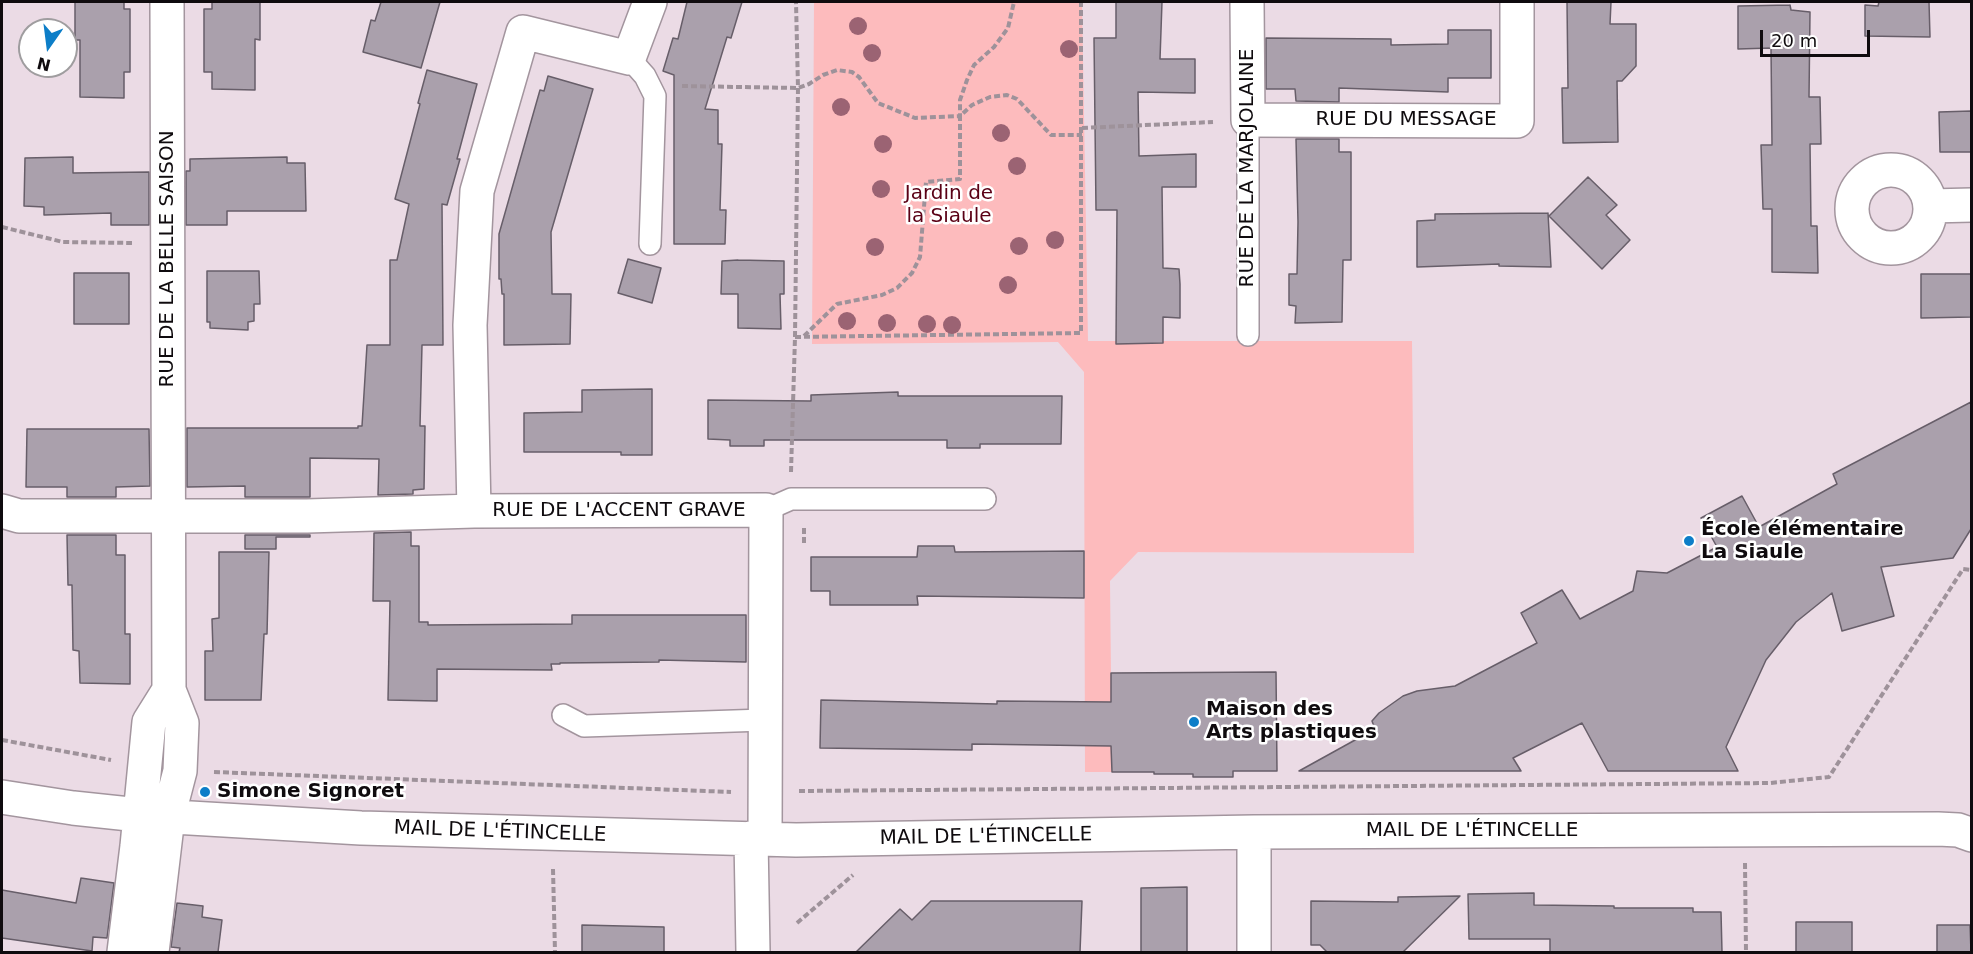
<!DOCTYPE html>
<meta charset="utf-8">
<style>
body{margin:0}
#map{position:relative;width:1973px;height:954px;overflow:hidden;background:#ebdbe5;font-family:"DejaVu Sans",sans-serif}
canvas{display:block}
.frame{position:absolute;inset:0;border:3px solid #0f0b0e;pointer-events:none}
.north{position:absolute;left:18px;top:18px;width:60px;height:60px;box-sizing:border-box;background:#fff;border:2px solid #9f9d9f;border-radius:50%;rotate:194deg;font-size:16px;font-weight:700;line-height:24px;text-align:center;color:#0f0b0e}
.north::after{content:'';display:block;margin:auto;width:21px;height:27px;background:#0d7ec8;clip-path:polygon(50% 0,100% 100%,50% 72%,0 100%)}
.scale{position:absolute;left:1760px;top:30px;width:110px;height:27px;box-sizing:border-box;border:3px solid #0f0b0e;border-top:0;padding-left:8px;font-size:18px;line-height:21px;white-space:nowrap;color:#0f0b0e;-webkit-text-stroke:4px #fff;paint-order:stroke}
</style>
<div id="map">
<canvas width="1973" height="954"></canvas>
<div class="frame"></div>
<div class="north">N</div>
<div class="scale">20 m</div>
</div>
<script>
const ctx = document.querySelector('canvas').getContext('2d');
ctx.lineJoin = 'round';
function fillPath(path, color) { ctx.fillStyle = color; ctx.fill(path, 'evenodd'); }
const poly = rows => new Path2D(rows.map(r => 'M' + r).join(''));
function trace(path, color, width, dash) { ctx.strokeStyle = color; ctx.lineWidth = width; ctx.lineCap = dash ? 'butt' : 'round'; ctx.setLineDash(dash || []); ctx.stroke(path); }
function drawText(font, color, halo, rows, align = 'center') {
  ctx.font = font + ' "DejaVu Sans",sans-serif'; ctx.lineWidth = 5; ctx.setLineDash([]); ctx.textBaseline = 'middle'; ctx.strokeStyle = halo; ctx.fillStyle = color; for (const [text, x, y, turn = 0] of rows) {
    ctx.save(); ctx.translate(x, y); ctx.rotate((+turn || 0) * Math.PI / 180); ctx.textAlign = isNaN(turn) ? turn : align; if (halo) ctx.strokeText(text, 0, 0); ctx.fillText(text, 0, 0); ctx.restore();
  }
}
const green = poly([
 [814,2,1082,2,1088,341,1412,341,1414,553,1138,552,1110,581,1112,772,1085,772,1084,372,1058,342,812,344]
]);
const building = poly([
 [75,2,124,2,124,9,130,9,130,72,124,72,124,98,80,97,80,40,75,40,75,2],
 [212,2,260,2,260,40,255,39,255,90,212,89,212,72,204,72,204,9,212,9,212,2],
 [381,2,440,2,421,68,363,52,371,20,375,21,381,2],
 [687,2,742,2,731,38,727,37,705,109,718,110,718,144,722,144,720,210,726,210,725,244,674,244,674,75,663,71,673,38,678,39,687,2],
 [1116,2,1162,2,1160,59,1195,59,1195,93,1138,92,1139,156,1196,154,1196,187,1162,187,1163,268,1179,269,1180,284,1180,318,1163,317,1163,343,1116,344,1117,210,1096,210,1094,38,1116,38,1116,2],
 [1567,2,1611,2,1610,24,1636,24,1636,66,1622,81,1617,81,1618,142,1563,143,1562,88,1568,88,1567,2],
 [1879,2,1929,2,1930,37,1865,36,1865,5,1878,6,1879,2],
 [1790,5,1791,10,1810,12,1809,97,1820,97,1821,144,1810,144,1811,226,1817,226,1818,273,1772,272,1772,209,1763,209,1761,145,1772,145,1771,48,1738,49,1738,6,1790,5],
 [1448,30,1491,30,1491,78,1448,78,1448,92,1339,88,1339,102,1296,101,1295,89,1266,89,1266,38,1391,39,1391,45,1448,44,1448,30],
 [427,70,477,84,457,159,460,159,447,205,442,204,443,345,422,345,420,426,425,426,424,489,413,490,413,494,378,495,379,459,310,458,310,497,245,497,245,486,187,487,187,428,358,428,358,426,362,426,367,345,390,345,390,260,397,260,409,204,395,199,420,104,418,103,427,70],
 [548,76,593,89,551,232,552,294,571,294,570,344,504,345,504,294,502,294,501,279,499,279,499,234,540,90,544,91,548,76],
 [1971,111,1971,152,1940,152,1939,112,1971,111],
 [1296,139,1339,139,1339,152,1351,152,1351,260,1343,260,1342,322,1295,323,1296,306,1289,305,1289,274,1297,274,1298,222,1296,139],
 [73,157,73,173,149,172,149,225,111,225,111,213,44,215,44,207,24,206,25,158,73,157],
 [287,157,287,163,305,163,306,211,227,211,227,225,186,225,186,171,190,171,190,159,287,157],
 [1588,177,1617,205,1606,215,1630,240,1602,269,1549,216,1588,177],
 [1548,213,1551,267,1499,266,1499,264,1417,267,1417,221,1435,220,1435,214,1548,213],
 [628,259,661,268,652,303,618,293,628,259],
 [738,260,784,261,784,294,780,294,781,329,738,328,738,294,721,294,722,261,738,260],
 [207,271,259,271,260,304,254,304,254,321,248,322,248,330,210,328,210,322,207,322,207,271],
 [74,273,129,273,129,324,74,324,74,273],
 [1921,274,1971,274,1971,317,1921,318,1921,274],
 [652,389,652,455,621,455,621,452,524,452,524,413,582,412,582,390,652,389],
 [898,392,898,396,1062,396,1061,444,980,444,980,448,947,448,947,440,764,440,764,446,730,446,730,440,708,439,708,400,811,401,811,395,898,392],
 [1971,402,1971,529,1953,558,1881,567,1894,616,1842,631,1832,593,1796,622,1766,660,1726,747,1738,771,1608,771,1582,723,1513,758,1521,771,1299,771,1375,729,1372,721,1379,713,1403,696,1417,691,1455,686,1537,643,1521,613,1562,590,1580,619,1633,591,1637,571,1667,573,1717,547,1701,518,1742,496,1759,527,1837,484,1833,474,1971,402],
 [27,429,149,429,150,486,116,487,116,497,67,497,67,487,26,487,27,429],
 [411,532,411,546,419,546,419,622,428,622,428,625,572,624,572,615,746,615,746,662,659,660,659,662,560,663,560,664,551,664,552,670,437,669,437,701,388,700,390,601,373,601,374,533,411,532],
 [67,535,116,535,116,555,125,555,125,634,130,634,130,684,80,683,79,651,73,650,72,585,68,585,67,535],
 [245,535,310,535,310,537,276,537,276,549,245,549,245,535],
 [918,546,954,546,955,552,1084,551,1084,598,917,596,918,605,830,605,830,591,811,591,811,557,917,557,918,546],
 [219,552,269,552,267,634,264,634,261,700,205,700,205,651,213,651,212,619,219,618,219,552],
 [1276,672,1277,771,1233,771,1233,777,1193,777,1193,774,1154,774,1154,772,1112,772,1111,746,972,744,972,750,820,748,821,700,997,704,997,701,1111,702,1111,673,1276,672],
 [81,878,114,883,107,938,93,937,92,951,2,938,2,890,76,903,81,878],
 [1187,887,1187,952,1141,952,1141,888,1187,887],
 [1534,893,1534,905,1614,906,1614,908,1693,908,1693,912,1721,912,1722,952,1550,952,1550,939,1469,939,1468,894,1534,893],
 [1460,896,1403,952,1327,952,1320,945,1311,945,1311,901,1398,902,1398,897,1460,896],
 [931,901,1082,901,1080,952,856,952,900,909,912,920,931,901],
 [177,903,203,906,202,917,222,920,218,952,179,952,180,948,171,947,177,903],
 [1796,922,1852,922,1852,952,1796,952,1796,922],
 [582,925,664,927,664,952,582,952,582,925],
 [1937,925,1970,925,1971,952,1937,952,1937,925]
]);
const path = poly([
 [682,86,798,88,809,84,823,75,837,70,852,72,859,77,878,103,915,118,960,116,960,100,967,80,974,65,994,47,1008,28,1014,2],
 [1082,128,1213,122],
 [2,227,63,242,132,243],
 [804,336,837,304,882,295,897,288,912,273,920,257,926,182,960,179,960,116,972,105,990,97,1007,95,1017,99,1051,135,1082,135],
 [795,337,1081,333,1081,2],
 [791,472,795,337,798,88,796,2],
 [804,543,804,527],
 [2,740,111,760],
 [214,772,731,792],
 [799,791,1770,783,1829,777,1963,569,1972,570],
 [1745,863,1746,952],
 [553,869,555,952],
 [797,923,853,875]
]);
const service = poly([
 [629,58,645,76,655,96,650,244],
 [1248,120,1248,335],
 [766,510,791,499,985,499],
 [563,715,584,726,764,720]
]);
const minor = poly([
 [167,2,169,690],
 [650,2,629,58,523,32,477,191,470,325,474,511,766,510,765,839],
 [1247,2,1248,120,1517,121,1517,2],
 '1852 209a39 39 0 1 1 78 0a39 39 0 1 1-78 0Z',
 [1930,206,1972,205],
 [2,511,19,516,307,516,474,511],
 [2,797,73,808,139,815,361,828,796,840,1254,832,1938,829,1958,830,1972,835],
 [751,838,753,952],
 [124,952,137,846,149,722,169,690,182,723,180,771,168,817,152,952],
 [1254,952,1254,832]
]);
const trees = [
 [858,26],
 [1069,49],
 [872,53],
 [841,107],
 [1001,133],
 [883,144],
 [1017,166],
 [881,189],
 [1055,240],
 [1019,246],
 [875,247],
 [1008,285],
 [847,321],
 [887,323],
 [927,324],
 [952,325]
];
const markers = [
 [1689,541,6,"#0d7ec8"],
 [1194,722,6,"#0d7ec8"],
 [205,792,6,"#0d7ec8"]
];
const streetNames = [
 ["RUE DU MESSAGE",1406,120],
 ["RUE DE LA MARJOLAINE",1248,168,-90],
 ["RUE DE LA BELLE SAISON",168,259,-90],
 ["RUE DE L'ACCENT GRAVE",619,511],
 ["MAIL DE L'ÉTINCELLE",1472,831],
 ["MAIL DE L'ÉTINCELLE",500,832,2],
 ["MAIL DE L'ÉTINCELLE",986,837,-1]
];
const parkNames = [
 ["Jardin de",949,194],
 ["la Siaule",949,217]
];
const poiNames = [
 ["École élémentaire",1701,530],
 ["La Siaule",1701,553],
 ["Maison des",1206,710],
 ["Arts plastiques",1206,733],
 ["Simone Signoret",217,792]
];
fillPath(green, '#fdbbbd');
fillPath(building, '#aaa0ac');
trace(building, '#675e69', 1.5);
trace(service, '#a3959e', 24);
trace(minor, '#a3959e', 36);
trace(path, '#9e929a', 4, [6, 3]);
trace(service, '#fff', 21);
trace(minor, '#fff', 33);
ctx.fillStyle = '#9b6373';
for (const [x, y] of trees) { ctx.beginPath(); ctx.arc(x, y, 9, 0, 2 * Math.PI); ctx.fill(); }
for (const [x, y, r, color] of markers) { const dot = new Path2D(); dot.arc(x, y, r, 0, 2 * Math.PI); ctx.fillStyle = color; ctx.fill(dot); trace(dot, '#fff', 2); }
drawText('20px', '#0f0b0e', '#fff', streetNames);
drawText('20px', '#5a0015', '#fff', parkNames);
drawText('bold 20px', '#0f0b0e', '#fff', poiNames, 'left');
</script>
